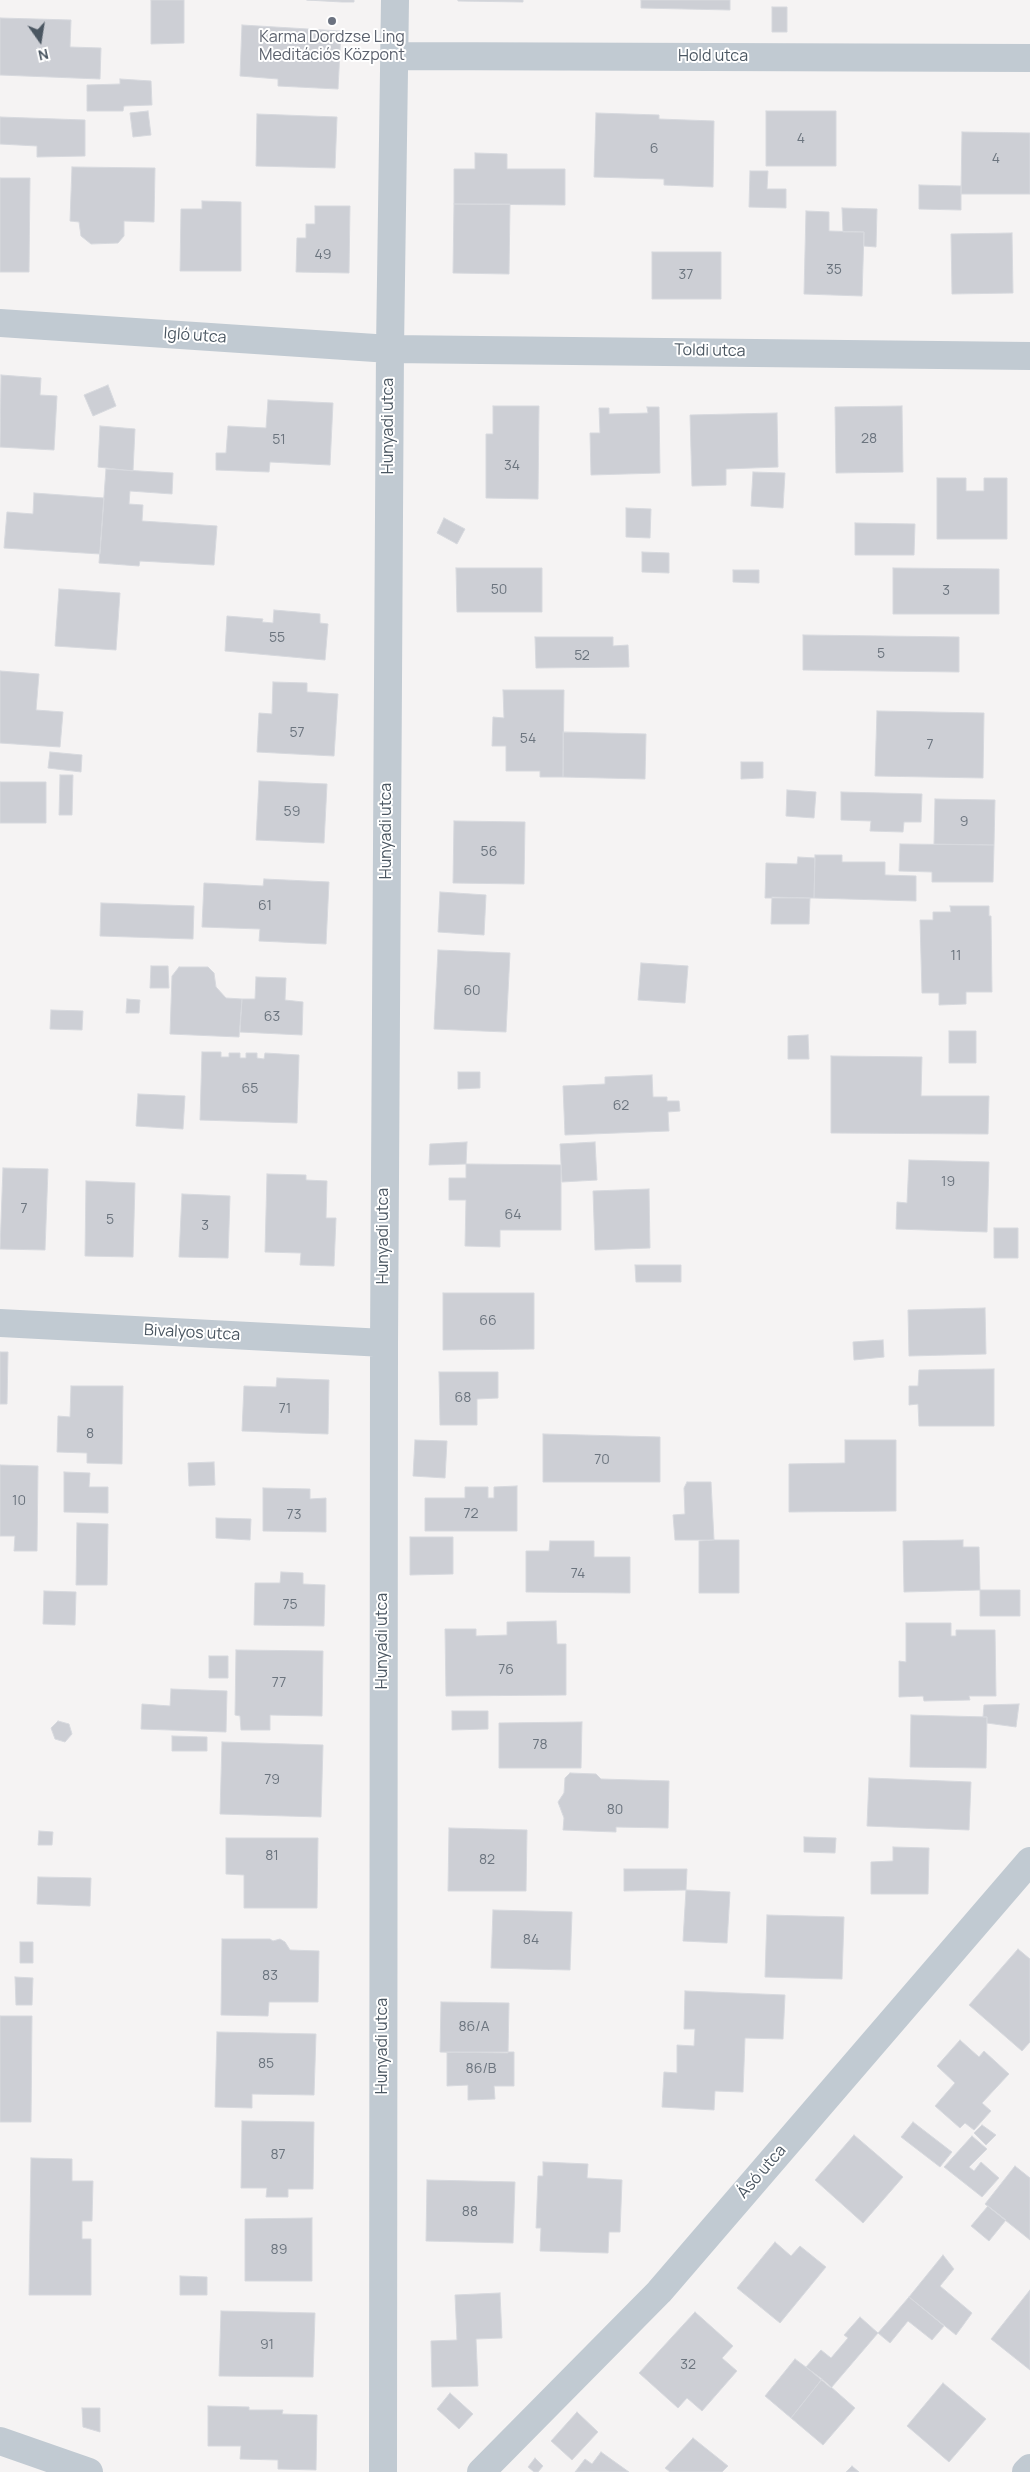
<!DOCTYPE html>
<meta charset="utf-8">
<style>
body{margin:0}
#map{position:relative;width:1030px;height:2472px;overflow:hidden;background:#f5f3f3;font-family:Manrope,sans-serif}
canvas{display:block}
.north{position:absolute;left:15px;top:15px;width:50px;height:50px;-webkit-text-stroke:4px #fff;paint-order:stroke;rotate:167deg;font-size:14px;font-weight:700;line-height:20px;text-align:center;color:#4a5661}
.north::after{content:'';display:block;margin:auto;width:18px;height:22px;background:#4a5661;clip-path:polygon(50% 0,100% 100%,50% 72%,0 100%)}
</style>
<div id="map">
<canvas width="1030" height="2472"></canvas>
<div class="north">N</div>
</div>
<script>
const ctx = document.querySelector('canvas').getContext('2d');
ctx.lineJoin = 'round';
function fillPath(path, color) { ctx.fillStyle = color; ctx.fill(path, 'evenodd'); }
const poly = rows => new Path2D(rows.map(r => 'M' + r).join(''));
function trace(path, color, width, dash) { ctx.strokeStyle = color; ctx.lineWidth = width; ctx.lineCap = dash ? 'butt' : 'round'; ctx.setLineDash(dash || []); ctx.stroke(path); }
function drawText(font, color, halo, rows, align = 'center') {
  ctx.font = font + ' Manrope,sans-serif'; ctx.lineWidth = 4; ctx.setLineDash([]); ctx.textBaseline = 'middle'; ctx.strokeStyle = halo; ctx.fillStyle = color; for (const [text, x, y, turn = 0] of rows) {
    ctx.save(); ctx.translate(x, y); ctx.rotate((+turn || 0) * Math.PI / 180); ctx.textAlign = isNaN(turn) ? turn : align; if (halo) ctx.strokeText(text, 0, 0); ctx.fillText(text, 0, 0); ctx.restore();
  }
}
const building = poly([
 [151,0,184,0,184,43,151,44,151,0],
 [307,0,354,0,354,2,342,2,307,0],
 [458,0,523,0,523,2,458,1,458,0],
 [641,0,730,0,730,10,641,8,641,0],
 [772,7,787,7,787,32,772,32,772,7],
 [0,18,71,20,70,47,101,48,100,79,0,75,0,18],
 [242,25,341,31,338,89,278,86,278,79,240,76,242,25],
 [120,79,151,81,152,105,124,106,123,111,87,111,87,85,120,84,120,79],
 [148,111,151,135,133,137,130,113,148,111],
 [766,111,836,111,836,166,766,166,766,111],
 [596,113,659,115,659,119,714,121,713,187,664,185,664,179,594,177,596,113],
 [257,114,337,117,335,168,256,166,257,114],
 [0,117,85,120,85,156,37,157,37,146,0,144,0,117],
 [962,132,1030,133,1030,194,961,194,962,132],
 [475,153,507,154,507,169,565,169,565,205,454,204,454,169,475,169,475,153],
 [72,167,155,168,154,222,124,221,124,236,118,243,91,244,81,236,79,222,70,221,72,167],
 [750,171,768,171,767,189,786,189,786,208,749,207,750,171],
 [0,178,30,178,29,272,0,272,0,178],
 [919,185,961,186,961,210,919,209,919,185],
 [202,201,241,202,241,271,180,271,181,209,202,209,202,201],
 [454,204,510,204,509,274,453,273,454,204],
 [315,206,350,206,349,273,296,272,297,238,306,238,306,224,315,224,315,206],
 [842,208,877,209,876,247,864,246,864,232,843,232,842,208],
 [806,211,829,212,829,231,864,232,862,296,804,294,806,211],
 [1012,233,1013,293,952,294,951,234,1012,233],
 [652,252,721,252,721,299,652,299,652,252],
 [1,375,41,378,40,395,57,396,54,450,0,447,1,375],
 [108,385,116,406,93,416,84,395,108,385],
 [268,400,333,403,330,465,270,462,269,472,216,470,216,453,226,453,228,426,266,428,268,400],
 [493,406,539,406,538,499,486,498,486,434,493,434,493,406],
 [902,406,903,472,836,473,835,407,902,406],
 [647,407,659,407,660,473,591,475,590,433,600,433,599,408,609,408,609,414,648,413,647,407],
 [777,413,778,467,726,469,726,485,692,486,690,415,777,413],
 [100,426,135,429,133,471,98,467,100,426],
 [106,469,173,473,172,494,130,491,129,504,143,505,142,521,217,526,214,565,140,561,139,566,99,563,106,469],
 [753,472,785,473,783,508,751,506,753,472],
 [937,478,966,478,966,491,984,491,984,478,1007,478,1007,539,937,539,937,478],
 [34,493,104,498,100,554,4,548,7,512,33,514,34,493],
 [626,508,651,509,650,538,626,537,626,508],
 [444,518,465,529,457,544,437,533,444,518],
 [855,523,915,524,914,555,855,555,855,523],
 [642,552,669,553,669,573,642,572,642,552],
 [456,568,542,568,542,612,457,612,456,568],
 [893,568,999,569,999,614,893,614,893,568],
 [733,570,759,570,759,583,733,582,733,570],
 [59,589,120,593,116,650,55,646,59,589],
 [274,610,320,614,320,623,328,624,325,660,225,651,227,616,263,619,262,622,273,623,274,610],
 [803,635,959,637,959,672,803,670,803,635],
 [535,637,613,637,613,646,628,645,629,667,536,668,535,637],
 [0,671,39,674,36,710,63,712,60,747,0,743,0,671],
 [273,682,307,683,307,692,338,694,334,756,257,752,259,713,272,714,273,682],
 [503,690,564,690,563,777,540,777,540,771,506,771,506,746,492,746,493,717,504,718,503,690],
 [877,711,984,713,983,778,875,776,877,711],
 [563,732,646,734,645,779,563,777,563,732],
 [50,752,82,755,81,772,48,768,50,752],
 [741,762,763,762,763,778,741,779,741,762],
 [60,775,73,775,72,815,59,815,60,775],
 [259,781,327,784,324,843,256,840,259,781],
 [0,782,46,782,46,823,0,823,0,782],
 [787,790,816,792,814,818,786,816,787,790],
 [841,792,922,794,921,822,904,822,903,832,870,831,871,821,841,820,841,792],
 [935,799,995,800,994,845,934,844,935,799],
 [454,821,525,822,524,884,453,883,454,821],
 [900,844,994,845,993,882,932,882,932,872,899,871,900,844],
 [815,855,842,855,842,862,885,862,885,875,916,876,916,901,814,898,815,855],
 [798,857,815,858,814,898,765,898,766,863,797,864,798,857],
 [264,879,329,882,326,944,259,941,260,929,202,927,204,883,263,886,264,879],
 [440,892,486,895,484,935,438,932,440,892],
 [772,897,810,898,809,924,771,924,772,897],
 [101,903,194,906,193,939,100,936,101,903],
 [950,906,989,906,989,916,991,916,992,992,966,992,966,1004,939,1005,939,993,922,993,920,920,933,920,933,912,951,912,950,906],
 [438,950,510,953,506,1032,434,1029,438,950],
 [641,963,688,966,685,1003,638,1000,641,963],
 [151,966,168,966,169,988,150,988,151,966],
 [179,967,208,967,214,973,216,987,226,998,242,999,239,1037,170,1034,172,976,179,967],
 [256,977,286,978,285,1000,303,1002,302,1035,240,1032,242,999,255,999,256,977],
 [127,999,140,1000,139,1013,126,1013,127,999],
 [51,1010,83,1011,82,1030,50,1029,51,1010],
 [949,1031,976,1031,976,1063,949,1063,949,1031],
 [808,1035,809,1059,788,1059,788,1036,808,1035],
 [202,1052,221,1052,221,1057,229,1057,229,1053,240,1053,240,1058,246,1058,246,1053,257,1053,257,1058,264,1059,265,1053,299,1055,297,1123,200,1120,202,1052],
 [831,1056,922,1057,921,1096,989,1096,988,1134,831,1133,831,1056],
 [458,1072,480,1072,480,1088,458,1089,458,1072],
 [652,1075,653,1097,667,1097,667,1101,679,1101,680,1111,668,1112,669,1131,565,1135,563,1086,605,1084,605,1077,652,1075],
 [138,1094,185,1096,183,1129,136,1126,138,1094],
 [467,1142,466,1164,429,1165,430,1144,467,1142],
 [595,1142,597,1180,562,1182,560,1144,595,1142],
 [909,1160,989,1162,987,1232,896,1229,897,1202,907,1203,909,1160],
 [466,1164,561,1165,561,1230,500,1230,500,1247,465,1246,466,1200,449,1200,449,1178,466,1178,466,1164],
 [3,1168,48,1169,45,1250,0,1249,3,1168],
 [267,1174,306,1175,306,1180,327,1181,326,1218,336,1218,334,1266,300,1265,301,1253,265,1252,267,1174],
 [86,1181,135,1183,133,1257,85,1256,86,1181],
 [649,1189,650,1248,595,1250,593,1191,649,1189],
 [182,1194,230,1196,228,1258,179,1257,182,1194],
 [994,1228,1018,1228,1018,1258,994,1258,994,1228],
 [635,1265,681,1265,681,1282,636,1282,635,1265],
 [443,1293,534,1293,534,1349,443,1350,443,1293],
 [985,1308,986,1354,909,1356,908,1310,985,1308],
 [883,1340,884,1357,854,1360,853,1342,883,1340],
 [0,1352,8,1352,7,1404,0,1404,0,1352],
 [994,1369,994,1426,919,1426,918,1404,909,1405,909,1386,918,1386,919,1370,994,1369],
 [439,1372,498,1372,498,1398,477,1399,477,1425,440,1425,439,1372],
 [277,1378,329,1380,328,1434,242,1431,244,1386,276,1387,277,1378],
 [71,1386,123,1386,122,1464,87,1463,87,1453,57,1452,58,1416,70,1417,71,1386],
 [543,1434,660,1437,660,1482,543,1482,543,1434],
 [415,1440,447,1441,445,1478,413,1476,415,1440],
 [845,1440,896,1440,896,1511,789,1512,789,1464,845,1463,845,1440],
 [214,1462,215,1485,189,1486,188,1463,214,1462],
 [0,1465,38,1466,37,1551,14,1551,15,1536,0,1536,0,1465],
 [64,1472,90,1473,89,1487,108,1487,108,1513,64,1512,64,1472],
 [687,1482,711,1482,714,1540,675,1540,673,1515,685,1514,684,1488,687,1482],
 [517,1486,517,1531,425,1531,425,1498,465,1498,465,1487,488,1487,488,1498,494,1498,494,1487,517,1486],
 [263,1488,310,1489,310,1499,326,1498,326,1532,263,1531,263,1488],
 [216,1518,251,1519,250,1540,216,1538,216,1518],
 [77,1523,108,1524,107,1585,76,1585,77,1523],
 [410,1537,453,1537,453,1574,410,1575,410,1537],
 [714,1540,739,1540,739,1593,699,1593,699,1541,714,1540],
 [963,1540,963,1547,979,1547,980,1590,904,1592,903,1541,963,1540],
 [550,1541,594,1541,594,1557,630,1557,630,1593,526,1592,526,1551,549,1551,550,1541],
 [281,1572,303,1573,303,1584,325,1585,324,1626,254,1625,255,1583,280,1583,281,1572],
 [980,1590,1020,1590,1020,1616,980,1616,980,1590],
 [44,1591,76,1592,75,1625,43,1624,44,1591],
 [556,1621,557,1644,566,1644,566,1695,446,1696,445,1629,476,1629,476,1636,507,1635,507,1622,556,1621],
 [906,1623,951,1623,951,1636,956,1636,956,1630,995,1630,996,1696,969,1696,970,1700,924,1701,923,1696,899,1697,899,1661,906,1662,906,1623],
 [236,1650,323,1651,322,1716,270,1715,270,1730,241,1730,240,1716,235,1715,236,1650],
 [209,1656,228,1656,228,1678,209,1678,209,1656],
 [171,1689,227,1691,226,1732,141,1729,142,1704,170,1706,171,1689],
 [1019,1704,1016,1727,987,1723,987,1717,983,1717,984,1705,1019,1704],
 [452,1711,488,1711,488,1729,452,1730,452,1711],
 [911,1715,987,1717,986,1768,910,1767,911,1715],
 [58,1721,69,1724,72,1734,65,1742,55,1739,51,1728,58,1721],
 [582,1722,581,1768,499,1768,499,1723,582,1722],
 [172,1736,207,1737,207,1751,172,1751,172,1736],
 [222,1742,323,1745,321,1817,220,1814,222,1742],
 [570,1773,596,1774,601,1779,669,1781,668,1828,616,1827,616,1832,563,1830,564,1818,558,1802,564,1793,565,1778,570,1773],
 [869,1778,971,1782,969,1830,867,1826,869,1778],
 [449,1828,527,1830,526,1891,448,1891,449,1828],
 [39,1831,53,1832,52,1845,38,1845,39,1831],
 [804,1837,836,1838,835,1853,804,1852,804,1837],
 [226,1838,318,1838,317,1908,244,1908,244,1875,226,1874,226,1838],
 [893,1847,929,1848,928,1894,871,1894,871,1862,893,1861,893,1847],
 [624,1869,687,1869,686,1890,624,1891,624,1869],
 [38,1877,91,1878,90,1906,37,1904,38,1877],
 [686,1890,730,1892,727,1943,683,1941,686,1890],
 [493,1910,572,1912,570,1970,491,1968,493,1910],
 [767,1915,844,1917,842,1979,765,1977,767,1915],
 [222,1939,270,1939,273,1941,280,1939,285,1942,290,1950,319,1951,318,2002,269,2002,268,2016,221,2015,222,1939],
 [20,1942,33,1942,33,1963,20,1963,20,1942],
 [1018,1949,1030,1959,1030,2042,1022,2051,969,2005,1018,1949],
 [15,1977,33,1978,32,2005,16,2005,15,1977],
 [685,1991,785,1995,783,2039,745,2038,743,2092,715,2091,714,2110,662,2107,664,2072,677,2073,677,2045,694,2046,695,2029,684,2029,685,1991],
 [441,2002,509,2003,508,2053,440,2052,441,2002],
 [0,2016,32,2016,31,2122,0,2122,0,2016],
 [217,2032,316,2034,314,2095,252,2094,252,2108,215,2107,217,2032],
 [960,2040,979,2057,984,2051,1009,2074,982,2103,991,2111,974,2130,965,2123,960,2128,935,2106,955,2083,937,2066,960,2040],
 [447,2052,514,2052,514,2086,494,2086,495,2099,468,2100,468,2085,447,2086,447,2052],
 [242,2121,314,2122,313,2189,288,2189,288,2197,266,2197,267,2188,241,2188,242,2121],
 [913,2122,952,2152,940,2167,901,2137,913,2122],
 [982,2125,996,2135,986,2145,974,2133,982,2125],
 [854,2135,903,2177,863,2223,815,2180,854,2135],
 [972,2136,987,2149,969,2167,974,2171,981,2162,999,2178,982,2197,944,2167,972,2136],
 [31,2158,72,2159,72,2181,93,2181,92,2221,82,2221,82,2239,91,2239,91,2295,29,2295,31,2158],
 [543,2162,588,2164,587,2178,622,2180,620,2232,609,2232,608,2253,540,2251,541,2228,536,2228,538,2176,543,2176,543,2162],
 [1015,2166,1030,2178,1030,2240,985,2204,1015,2166],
 [427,2180,515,2182,513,2243,426,2241,427,2180],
 [988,2206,1006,2220,989,2241,971,2226,988,2206],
 [312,2218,312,2281,245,2281,245,2219,312,2218],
 [775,2242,791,2256,800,2246,826,2267,780,2323,737,2288,775,2242],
 [943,2255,954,2269,940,2286,972,2313,956,2335,909,2297,943,2255],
 [180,2276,207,2277,207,2295,180,2295,180,2276],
 [1030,2290,1030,2370,991,2339,1030,2290],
 [500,2293,502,2338,476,2339,478,2386,432,2387,431,2341,457,2340,455,2295,500,2293],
 [909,2297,944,2326,932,2340,908,2321,890,2343,878,2333,909,2297],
 [221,2311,315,2313,313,2377,219,2376,221,2311],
 [695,2312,733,2346,722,2358,737,2371,702,2411,687,2398,678,2408,639,2373,695,2312],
 [860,2317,878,2333,831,2388,806,2367,821,2350,831,2358,848,2338,844,2335,860,2317],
 [795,2359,822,2379,791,2418,765,2396,795,2359],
 [822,2379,855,2408,823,2445,791,2418,822,2379],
 [943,2383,986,2419,949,2462,907,2426,943,2383],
 [450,2393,473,2414,459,2429,437,2409,450,2393],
 [208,2406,249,2407,249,2410,283,2410,282,2414,317,2415,316,2470,278,2469,278,2460,240,2459,241,2446,208,2446,208,2406],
 [82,2408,100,2408,100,2432,83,2427,82,2408],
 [577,2412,598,2432,572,2460,551,2441,577,2412],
 [693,2438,728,2466,722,2472,670,2472,665,2468,693,2438],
 [601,2452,629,2472,575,2472,585,2459,592,2464,601,2452],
 [535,2458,543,2466,538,2472,534,2472,528,2467,535,2458],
 [852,2466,859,2472,846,2472,852,2466]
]);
const minor = poly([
 [395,56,1030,58],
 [0,323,390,349,1030,356],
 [0,1323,384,1343],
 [0,2441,89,2472],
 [383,2472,384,1343,390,349,395,0],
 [481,2472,659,2292,1030,1861],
 [1026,2472,1030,2468]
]);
const markers = [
 [332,21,5,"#6b7280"]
];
const numberNames = [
 ["4",801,139],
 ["6",654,149],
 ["4",996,159],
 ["49",323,255],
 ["35",834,270],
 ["37",686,275],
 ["28",869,439],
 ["51",279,440],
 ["34",512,466],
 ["50",499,590],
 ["3",946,591],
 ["55",277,638],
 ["5",881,654],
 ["52",582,656],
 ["57",297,733],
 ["54",528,739],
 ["7",930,745],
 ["59",292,812],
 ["9",964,822],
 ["56",489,852],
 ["61",265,906],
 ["11",956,956],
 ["60",472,991],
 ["63",272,1017],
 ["65",250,1089],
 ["62",621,1106],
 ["19",948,1182],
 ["7",24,1209],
 ["64",513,1215],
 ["5",110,1220],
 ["3",205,1226],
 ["66",488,1321],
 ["68",463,1398],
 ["71",285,1409],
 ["8",90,1434],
 ["70",602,1460],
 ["10",19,1501],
 ["72",471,1514],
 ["73",294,1515],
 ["74",578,1574],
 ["75",290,1605],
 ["76",506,1670],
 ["77",279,1683],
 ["78",540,1745],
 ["79",272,1780],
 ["80",615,1810],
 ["81",272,1856],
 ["82",487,1860],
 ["84",531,1940],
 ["83",270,1976],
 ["86/A",474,2027],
 ["85",266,2064],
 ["86/B",481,2069],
 ["87",278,2155],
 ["88",470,2212],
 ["89",279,2250],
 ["91",267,2345],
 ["32",688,2365]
];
const worshipNames = [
 ["Karma Dordzse Ling",332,38],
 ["Meditációs Központ",332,56]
];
const streetNames = [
 ["Hold utca",713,57],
 ["Igló utca",195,336,4],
 ["Toldi utca",710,351,1],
 ["Hunyadi utca",389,426,-90],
 ["Hunyadi utca",387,831,-90],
 ["Hunyadi utca",384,1236,-90],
 ["Bivalyos utca",192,1333,3],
 ["Hunyadi utca",383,1641,-90],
 ["Hunyadi utca",383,2046,-90],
 ["Ásó utca",762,2172,-49]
];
fillPath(building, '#cdcfd5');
trace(building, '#d7d9de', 1);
trace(minor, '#c1cad2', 28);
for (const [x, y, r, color] of markers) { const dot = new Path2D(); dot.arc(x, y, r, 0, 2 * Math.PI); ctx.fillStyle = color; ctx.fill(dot); trace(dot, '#fff', 2); }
drawText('14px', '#6b747e', null, numberNames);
drawText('16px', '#5b616d', '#fff', worshipNames);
drawText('16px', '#4a5661', '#fff', streetNames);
</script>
